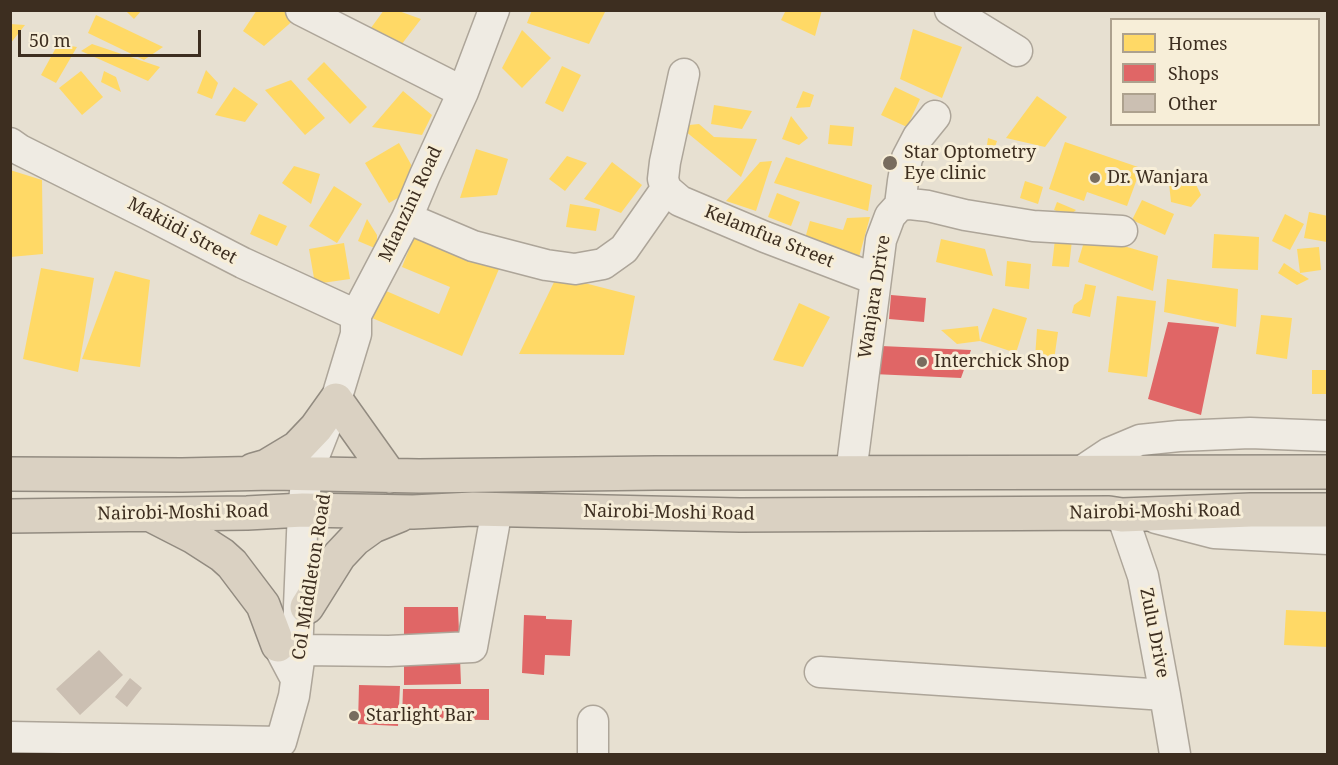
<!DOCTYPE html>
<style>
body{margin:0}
#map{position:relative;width:1338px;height:765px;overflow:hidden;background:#e7e0d1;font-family:"Noto Serif",serif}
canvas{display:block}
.frame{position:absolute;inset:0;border:12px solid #3d2e20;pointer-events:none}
.legend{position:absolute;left:1110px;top:18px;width:210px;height:108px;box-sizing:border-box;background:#f7eed8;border:2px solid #ada18e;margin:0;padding:8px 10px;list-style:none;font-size:18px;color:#3d2e20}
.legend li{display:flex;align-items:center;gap:12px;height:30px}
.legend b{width:30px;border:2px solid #ada18e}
.scale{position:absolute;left:18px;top:30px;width:183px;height:27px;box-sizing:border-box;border:3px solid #3d2e20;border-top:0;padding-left:8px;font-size:18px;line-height:21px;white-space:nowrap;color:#3d2e20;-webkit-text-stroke:4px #f7eed8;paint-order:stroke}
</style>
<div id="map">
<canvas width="1338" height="765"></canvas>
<div class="frame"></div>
<ul class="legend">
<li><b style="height:16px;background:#ffd966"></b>Homes</li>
<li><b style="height:16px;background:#e06666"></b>Shops</li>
<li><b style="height:16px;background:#cbbfb2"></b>Other</li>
</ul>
<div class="scale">50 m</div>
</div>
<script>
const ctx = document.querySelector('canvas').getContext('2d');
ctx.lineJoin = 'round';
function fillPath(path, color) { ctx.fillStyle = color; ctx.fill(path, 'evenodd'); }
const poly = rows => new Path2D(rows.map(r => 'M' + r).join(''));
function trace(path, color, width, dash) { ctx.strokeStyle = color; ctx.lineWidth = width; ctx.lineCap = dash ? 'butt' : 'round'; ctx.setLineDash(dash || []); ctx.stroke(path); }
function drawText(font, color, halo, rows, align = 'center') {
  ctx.font = font + ' "Noto Serif",serif'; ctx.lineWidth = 6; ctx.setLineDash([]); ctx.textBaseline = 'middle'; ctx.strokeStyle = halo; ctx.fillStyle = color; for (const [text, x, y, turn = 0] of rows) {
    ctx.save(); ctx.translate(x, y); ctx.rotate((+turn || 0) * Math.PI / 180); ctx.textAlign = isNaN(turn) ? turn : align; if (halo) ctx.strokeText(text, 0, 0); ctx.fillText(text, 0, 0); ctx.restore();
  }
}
const homes = poly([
 [125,10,142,10,134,19],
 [257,10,286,10,296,18,264,46,243,31],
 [384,10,396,10,421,19,395,53,368,32],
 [532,10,606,10,589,44,527,23],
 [786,10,822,10,815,36,781,20],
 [96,15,163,47,144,60,88,33],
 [10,24,25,25,10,44],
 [913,29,962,47,942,98,900,79],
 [522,30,551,58,522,88,502,68],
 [58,44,77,47,56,83,41,75],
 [92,44,160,67,148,81,81,51],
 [324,62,367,107,350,124,307,79],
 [562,66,581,75,563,112,545,103],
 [206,70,218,83,212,99,197,93],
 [81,71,103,97,82,115,59,88],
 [104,71,116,77,121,92,101,82],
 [291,80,325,118,305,135,265,90],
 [234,87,258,104,245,122,215,115],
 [895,87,920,99,907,127,881,115],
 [403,91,432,115,422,135,372,127],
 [803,91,814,95,810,107,796,108],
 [1037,96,1067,117,1045,147,1006,138],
 [714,105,752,111,742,129,711,124],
 [791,116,808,138,799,145,782,139],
 [699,124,714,137,757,139,741,177,679,126],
 [830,125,854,127,852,146,828,144],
 [988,138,997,141,995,147,987,145],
 [1065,142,1141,168,1127,206,1087,192,1084,201,1049,189],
 [399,143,422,184,389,203,365,163],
 [476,149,508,159,497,195,460,198],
 [567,156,587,163,565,191,549,179],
 [786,157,872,185,868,211,774,183],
 [772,161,756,211,726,201,760,162],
 [612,162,642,185,621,213,584,199],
 [294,166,320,174,311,204,282,183],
 [10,170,42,180,43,254,10,257],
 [1190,172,1201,195,1191,207,1171,202,1169,183],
 [1025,181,1043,187,1038,204,1020,198],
 [334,186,362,204,337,243,309,226],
 [777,193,800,202,791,226,768,217],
 [1142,200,1174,214,1165,235,1132,220],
 [1057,202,1076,210,1069,216,1054,210],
 [570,204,600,209,596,231,566,227],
 [1309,212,1328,216,1327,242,1304,238],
 [259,214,287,226,277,246,250,234],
 [1285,214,1304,224,1290,250,1272,241],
 [870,217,859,257,804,242,810,221,843,230,847,218],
 [367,219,377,235,377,249,358,241],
 [415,234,499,269,462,356,372,318,384,290,439,314,450,287,402,267],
 [1214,234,1259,237,1258,270,1212,268],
 [1086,235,1158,256,1153,291,1078,262],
 [941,239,985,249,993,276,936,262],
 [1055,239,1072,240,1069,267,1052,266],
 [344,243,350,279,315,284,309,249],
 [1319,247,1321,270,1300,273,1297,249],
 [1007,261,1031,264,1029,289,1005,286],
 [1284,263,1296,271,1309,279,1297,285,1278,273],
 [41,268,94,278,78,372,23,359],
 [115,271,150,280,140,367,82,359],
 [557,276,635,296,624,355,519,354],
 [1167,279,1238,289,1236,327,1164,312],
 [1085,284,1096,286,1090,317,1072,313,1074,305,1082,299],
 [1117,296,1156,301,1147,377,1108,372],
 [799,303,830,317,803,367,773,360],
 [993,308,1027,318,1016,353,980,341],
 [1261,315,1292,318,1287,359,1256,354],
 [978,326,980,341,957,344,941,330],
 [1037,329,1058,332,1054,360,1035,358],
 [1312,370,1328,370,1328,394,1312,394],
 [1286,610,1328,612,1328,647,1284,645]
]);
const shops = poly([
 [891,295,926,298,924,322,889,319],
 [1168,322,1219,327,1201,415,1148,399],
 [881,346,971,350,961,378,873,374],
 [404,607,458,607,461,684,404,685],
 [524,615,546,616,546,619,572,620,570,656,545,655,544,675,522,673],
 [359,685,400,686,398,726,358,724],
 [403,689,489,689,489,720,402,719]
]);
const building = poly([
 [99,650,123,675,80,715,56,689],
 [130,678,142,688,127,707,115,697]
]);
const minor = poly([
 [301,10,463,92],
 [950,10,1017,51],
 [684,74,665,162,663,179,666,189,680,201,765,237,875,279],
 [10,143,20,150,148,214,243,263,356,315],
 [900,205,903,181,907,158,918,137,935,116],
 [407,218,473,246,546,265,575,269,603,264,624,249,666,189],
 [851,473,881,240,890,216,900,205,910,204,928,206,965,215,1033,226,1122,231],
 [1079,473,1109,453,1140,440,1179,436,1250,433,1328,436],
 [1122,515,1143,576,1165,695,1175,754],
 [1156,518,1214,533,1328,539],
 [278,645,296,679,303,510,307,474,336,400,356,334,356,315,407,218,425,175,463,92,494,10],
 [300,650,389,651,472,647,497,509],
 [820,672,1165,695],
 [593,721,593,754],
 [10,737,281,742],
 [281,742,294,696,299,660]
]);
const highway = poly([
 [253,470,267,466,297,448,316,428,336,400,390,476],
 [10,474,182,475,273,473,419,476,656,473,1328,472],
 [10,516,247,513,303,510,413,512,473,509,740,515,1109,513,1122,515,1251,510,1328,510],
 [153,516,194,537,222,555,232,564,263,605,278,645],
 [307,607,339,556,355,539,373,526,400,515]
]);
const markers = [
 [890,163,8,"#786c5e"],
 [1095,178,6,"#786c5e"],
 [922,362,6,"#786c5e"],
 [354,716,6,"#786c5e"]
];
const poiNames = [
 ["Star Optometry",904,153],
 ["Eye clinic",904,174],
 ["Dr. Wanjara",1107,178],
 ["Interchick Shop",934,362],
 ["Starlight Bar",366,716]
];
const streetNames = [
 ["Mianzini Road",411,204,-65],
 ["Makiidi Street",182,231,28],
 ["Kelamfua Street",769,237,22],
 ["Wanjara Drive",875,297,-81],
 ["Nairobi-Moshi Road",1155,512,-1],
 ["Nairobi-Moshi Road",183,513,-1],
 ["Nairobi-Moshi Road",669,513,1],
 ["Col Middleton Road",312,577,-81],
 ["Zulu Drive",1154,633,79]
];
fillPath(homes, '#ffd966');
fillPath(shops, '#e06666');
fillPath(building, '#cbbfb2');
trace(minor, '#ada599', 33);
trace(highway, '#928b80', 36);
trace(minor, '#efebe3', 30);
trace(highway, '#dad1c2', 33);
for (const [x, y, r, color] of markers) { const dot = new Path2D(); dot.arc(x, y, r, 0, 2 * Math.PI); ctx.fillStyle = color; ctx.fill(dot); trace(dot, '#f7eed8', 2); }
drawText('18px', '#3d2e20', '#f7eed8', poiNames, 'left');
drawText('18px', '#3d2e20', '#f7eed8', streetNames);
</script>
